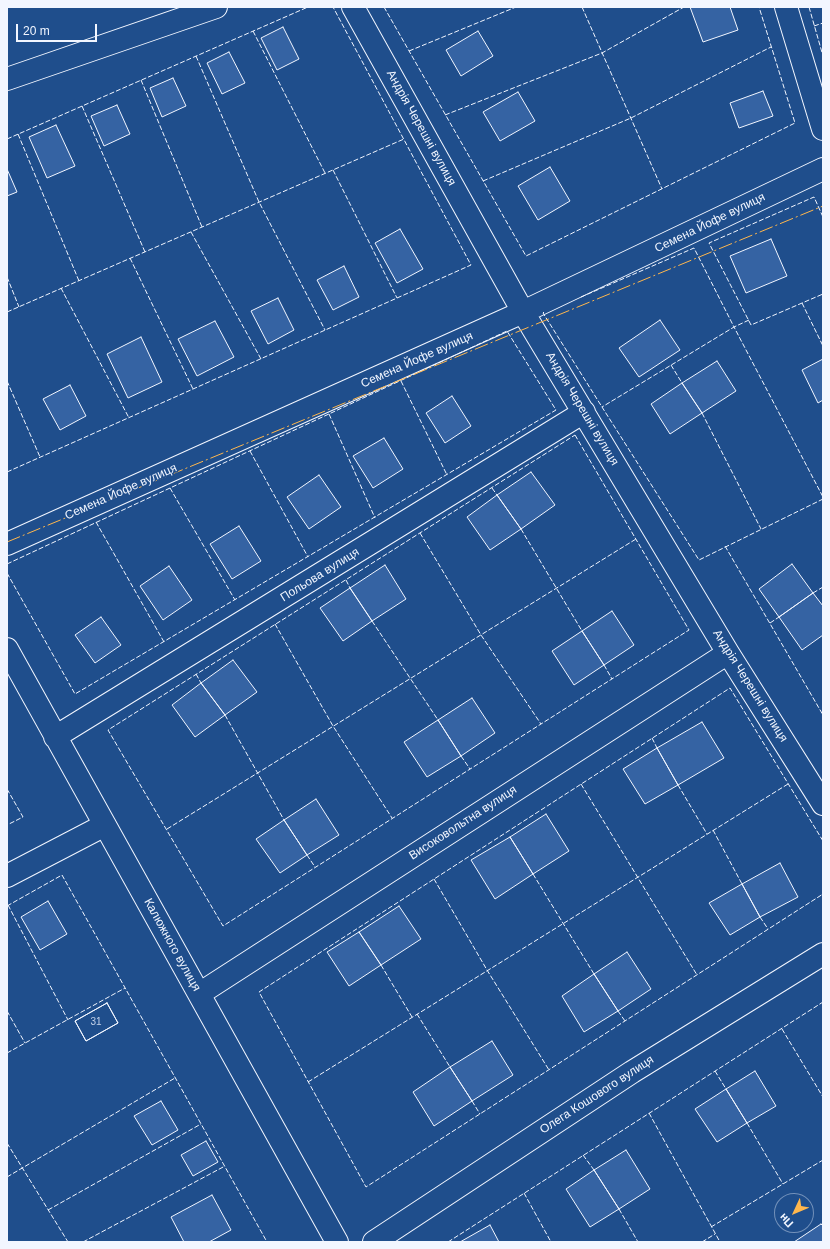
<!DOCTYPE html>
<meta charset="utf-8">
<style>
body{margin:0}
#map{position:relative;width:830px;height:1249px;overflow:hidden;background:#1f4e8c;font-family:Helvetica,sans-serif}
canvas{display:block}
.frame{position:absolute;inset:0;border:8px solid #f2f6ff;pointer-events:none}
.north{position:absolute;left:774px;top:1193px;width:40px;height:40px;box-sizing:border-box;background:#1f4e8c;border:1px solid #7391ba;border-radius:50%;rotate:226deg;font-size:11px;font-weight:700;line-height:16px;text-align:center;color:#f2f6ff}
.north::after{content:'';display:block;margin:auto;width:14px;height:18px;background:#ffb74d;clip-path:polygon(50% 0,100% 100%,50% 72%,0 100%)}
.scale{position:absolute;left:16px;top:24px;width:81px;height:18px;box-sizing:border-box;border:2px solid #f2f6ff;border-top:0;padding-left:5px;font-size:12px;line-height:14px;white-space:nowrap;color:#f2f6ff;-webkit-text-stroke:3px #1f4e8c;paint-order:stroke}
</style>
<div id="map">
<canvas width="830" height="1249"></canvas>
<div class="frame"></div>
<div class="north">Пн</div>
<div class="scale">20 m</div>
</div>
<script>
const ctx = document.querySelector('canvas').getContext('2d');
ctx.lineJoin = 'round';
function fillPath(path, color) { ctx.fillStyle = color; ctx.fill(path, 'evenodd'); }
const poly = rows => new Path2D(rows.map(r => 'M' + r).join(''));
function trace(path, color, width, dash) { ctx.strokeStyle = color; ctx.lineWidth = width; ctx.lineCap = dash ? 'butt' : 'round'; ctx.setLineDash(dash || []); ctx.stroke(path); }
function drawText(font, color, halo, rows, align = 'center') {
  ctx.font = font + ' Helvetica,sans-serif'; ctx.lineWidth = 3; ctx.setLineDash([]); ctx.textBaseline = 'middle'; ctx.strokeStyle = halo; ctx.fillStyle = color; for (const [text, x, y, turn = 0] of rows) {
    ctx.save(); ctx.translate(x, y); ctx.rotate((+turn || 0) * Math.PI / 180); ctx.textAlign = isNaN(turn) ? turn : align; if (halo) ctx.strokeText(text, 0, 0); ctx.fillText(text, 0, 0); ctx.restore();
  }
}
const building = poly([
 [690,7,730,7,738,30,703,42,690,7],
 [283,27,299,59,277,70,261,38,283,27],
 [478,31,493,56,461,76,446,50,478,31],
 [229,52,245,83,222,94,207,63,229,52],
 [173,78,186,106,162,117,150,88,173,78],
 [763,91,773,116,739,128,730,103,763,91],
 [518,92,535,121,500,141,483,112,518,92],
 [117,105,130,134,104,146,91,116,117,105],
 [56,125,75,166,47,178,29,137,56,125],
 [550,167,570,201,538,220,518,186,550,167],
 [7,169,17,192,7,196,7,169],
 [400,229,423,269,397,283,375,243,400,229],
 [771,239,787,276,746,293,730,256,771,239],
 [344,266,359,297,333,310,317,280,344,266],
 [278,298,294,330,268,344,251,311,278,298],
 [660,320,680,350,639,377,619,348,660,320],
 [215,321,234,357,197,376,178,339,215,321],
 [141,337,162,382,128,398,107,354,141,337],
 [823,359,823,400,818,403,802,370,823,359],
 [717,361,736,391,702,413,682,383,717,361],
 [682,383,702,413,670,434,651,404,682,383],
 [70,385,86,416,60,430,43,399,70,385],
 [452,396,471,426,445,443,426,413,452,396],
 [384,438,403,469,373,488,353,456,384,438],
 [531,472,555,505,521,529,497,495,531,472],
 [319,475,341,507,309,529,287,497,319,475],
 [497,495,521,529,490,550,467,517,497,495],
 [239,526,261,561,232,579,210,544,239,526],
 [792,564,813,593,779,617,759,589,792,564],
 [385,565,406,599,372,621,350,588,385,565],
 [169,566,192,600,163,620,140,586,169,566],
 [350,588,372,621,343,641,320,608,350,588],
 [813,593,823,606,823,635,802,650,779,617,813,593],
 [612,611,634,645,604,665,582,631,612,611],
 [101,617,121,645,95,663,75,635,101,617],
 [582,631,604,665,574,685,552,651,582,631],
 [233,660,257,692,225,715,201,683,233,660],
 [201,683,225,715,195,737,172,705,201,683],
 [472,698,495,733,461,756,438,720,472,698],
 [438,720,461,756,427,777,404,742,438,720],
 [702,722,724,758,678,785,657,748,702,722],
 [657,748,678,785,645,804,623,769,657,748],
 [316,799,339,835,307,855,284,820,316,799],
 [546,814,569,851,533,874,510,837,546,814],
 [284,820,307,855,280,873,256,839,284,820],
 [510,837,533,874,495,899,471,860,510,837],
 [780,863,798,897,760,917,742,884,780,863],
 [742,884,760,917,730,935,709,903,742,884],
 [48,901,67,934,40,950,21,917,48,901],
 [399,906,421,939,381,965,359,932,399,906],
 [359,932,381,965,349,986,327,952,359,932],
 [627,952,651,989,618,1011,594,974,627,952],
 [594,974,618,1011,584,1032,562,996,594,974],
 [107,1003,118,1023,86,1041,75,1021,107,1003],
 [107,1003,118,1023,86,1041,75,1021,107,1003],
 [492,1041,513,1075,472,1101,450,1067,492,1041],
 [450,1067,472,1101,434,1126,413,1092,450,1067],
 [755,1071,776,1106,747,1123,726,1089,755,1071],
 [726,1089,747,1123,717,1142,695,1109,726,1089],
 [161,1101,178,1130,152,1145,134,1116,161,1101],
 [206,1141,218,1162,193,1176,181,1155,206,1141],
 [626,1150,650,1189,619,1209,594,1170,626,1150],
 [594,1170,619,1209,590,1227,566,1189,594,1170],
 [212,1195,231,1230,209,1242,184,1242,171,1217,212,1195],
 [821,1224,823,1226,823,1242,794,1242,821,1224],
 [490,1225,499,1242,460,1242,490,1225]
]);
const minor = poly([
 [353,7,523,312,728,653,823,804],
 [786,7,823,129],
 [7,79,216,7],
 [7,544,523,312,823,169],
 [7,649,337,1242],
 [55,737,584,412],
 [7,876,105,825],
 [199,994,728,653],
 [374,1242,632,1072,823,954]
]);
const fence = poly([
 [384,7,526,256,795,123,759,7],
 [582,7,662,189],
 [809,7,823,56],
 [814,26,823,23],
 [253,31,325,173],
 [409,51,516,7],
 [196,56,259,202,325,330],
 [141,80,202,227],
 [82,106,145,252],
 [445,115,602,53,684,7],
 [18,134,79,281],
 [7,139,308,7],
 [333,170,397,298],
 [483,181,631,118,771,47],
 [823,217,814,197,709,243,751,325,823,294],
 [191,232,261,359],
 [130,258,193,389],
 [7,277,19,307],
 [61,288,129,418],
 [581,297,694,248,734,327,602,407],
 [802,303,823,346],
 [7,312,404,139],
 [544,312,543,313,602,407,699,560,823,499],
 [749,320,734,327,823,497],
 [671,365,682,383],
 [7,381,40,457],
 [401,381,447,475],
 [702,413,761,529],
 [329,414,375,518],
 [575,435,689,630,223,926,108,730,575,435],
 [250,451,308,557],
 [7,472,471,265,333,7],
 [170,488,235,600],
 [492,488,497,495],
 [96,522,164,642],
 [521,529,582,631],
 [420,533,481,635,541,724],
 [725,546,823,715],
 [7,564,507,331,556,410,75,694,7,573],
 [346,580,350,588],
 [813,593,823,587],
 [372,621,438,720],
 [770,623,779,617],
 [275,624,333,726,392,818],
 [604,665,612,679],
 [196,674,201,683],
 [225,715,284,820],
 [652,738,657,748],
 [461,756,470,769],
 [581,784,697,975],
 [678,785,707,834],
 [7,789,23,817,7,825],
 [167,829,636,539],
 [713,830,742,884],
 [823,841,730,688,259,992,366,1187,823,894],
 [307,855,315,867],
 [533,874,594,974],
 [434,879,487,970,549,1070],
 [8,905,68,1020],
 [7,906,62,875,267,1242],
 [760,917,768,929],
 [381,965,412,1017],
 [7,1011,25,1043],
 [618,1011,625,1021],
 [417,1014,450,1067],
 [782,1029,823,1097],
 [7,1053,125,988],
 [715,1071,726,1089],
 [308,1082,788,784],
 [472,1101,480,1114],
 [649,1113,720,1242],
 [747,1123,783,1184],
 [7,1143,68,1242],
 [583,1155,594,1170],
 [7,1177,175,1078],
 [524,1193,551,1242],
 [619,1209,638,1242],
 [48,1210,201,1124],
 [711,1227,823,1160],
 [83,1242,225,1166],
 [448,1242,823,1002],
 [702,1242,715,1234]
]);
const power = poly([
 [7,542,823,206]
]);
const numberNames = [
 ["31",96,1022]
];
const streetNames = [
 ["Андрія Черешні вулиця",421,128,61],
 ["Семена Йофе вулиця",710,223,-26],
 ["Семена Йофе вулиця",417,360,-24],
 ["Андрія Черешні вулиця",582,409,59],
 ["Семена Йофе вулиця",121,492,-24],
 ["Польова вулиця",320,575,-32],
 ["Андрія Черешні вулиця",750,686,58],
 ["Високовольтна вулиця",463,823,-33],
 ["Калюжного вулиця",172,945,61],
 ["Олега Кошового вулиця",597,1095,-33]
];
fillPath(building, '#3563a3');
trace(building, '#f2f6ff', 1);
trace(minor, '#f2f6ff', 24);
trace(minor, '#1f4e8c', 22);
trace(fence, '#f2f6ff', 1, [5, 2]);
trace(power, '#ffb74d', 1, [14, 3, 2, 3]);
drawText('10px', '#c3d1e8', null, numberNames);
drawText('12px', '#f2f6ff', '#1f4e8c', streetNames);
</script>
